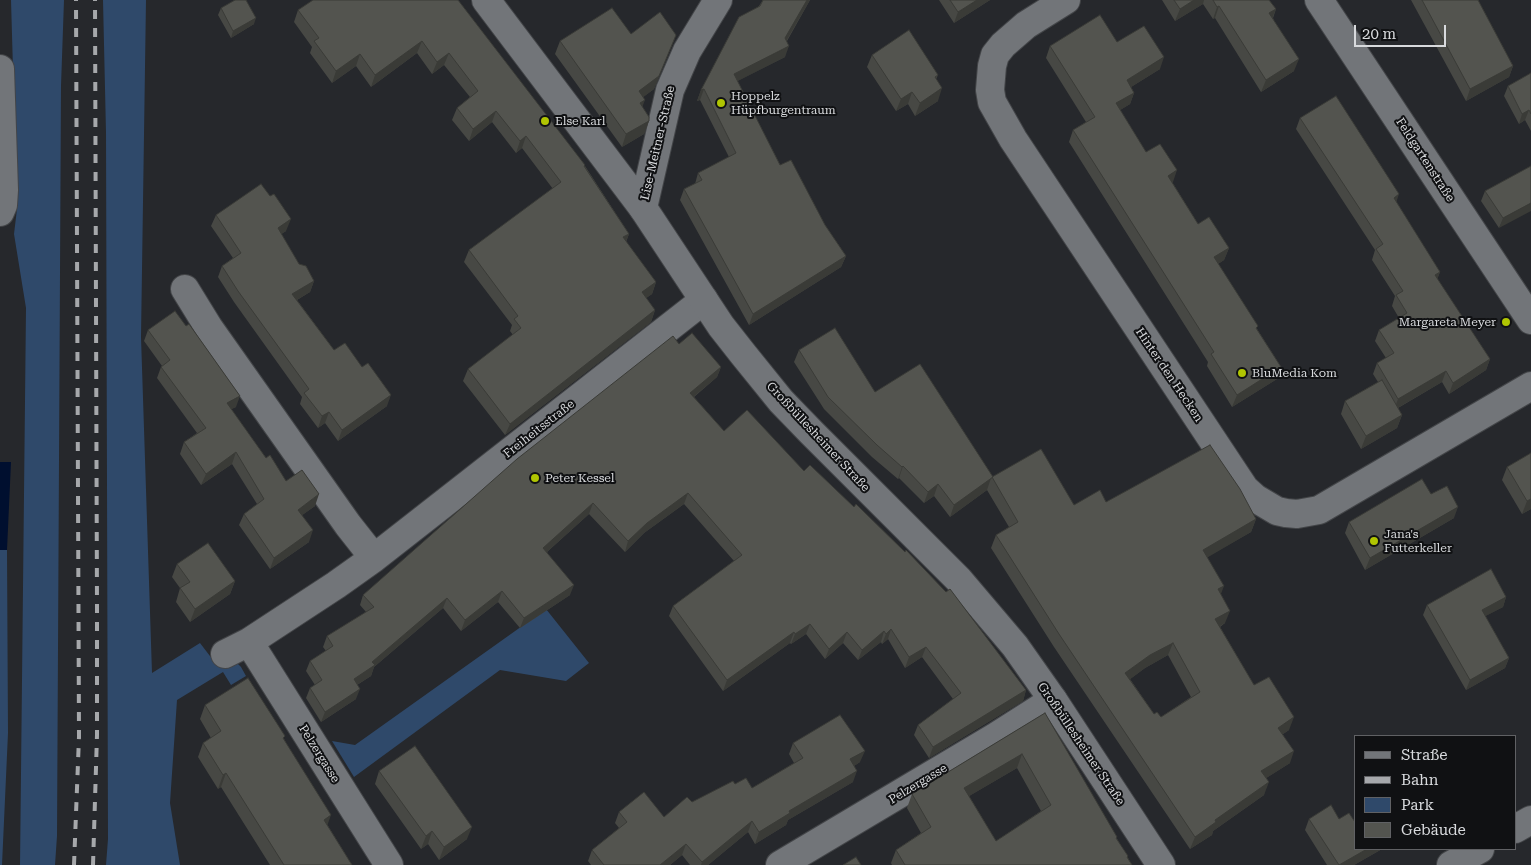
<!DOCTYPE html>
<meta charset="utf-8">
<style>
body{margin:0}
#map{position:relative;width:1531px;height:865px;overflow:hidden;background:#26282c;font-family:"Roboto Serif",serif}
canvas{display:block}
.legend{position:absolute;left:1354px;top:735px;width:162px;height:115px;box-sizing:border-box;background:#101113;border:1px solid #606164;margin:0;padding:6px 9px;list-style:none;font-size:15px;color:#d8dadd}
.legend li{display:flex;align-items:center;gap:10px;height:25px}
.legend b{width:25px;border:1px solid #606164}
.scale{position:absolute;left:1354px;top:25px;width:92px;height:22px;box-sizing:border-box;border:2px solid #d8dadd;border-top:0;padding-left:6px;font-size:15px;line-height:18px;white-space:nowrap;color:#d8dadd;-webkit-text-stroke:4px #101113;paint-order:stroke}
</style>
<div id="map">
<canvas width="1531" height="865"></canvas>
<ul class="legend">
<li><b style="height:6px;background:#727579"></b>Straße</li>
<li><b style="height:6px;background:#a6a8ab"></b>Bahn</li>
<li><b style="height:14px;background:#2f496a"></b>Park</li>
<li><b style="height:14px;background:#53544f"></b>Gebäude</li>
</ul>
<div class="scale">20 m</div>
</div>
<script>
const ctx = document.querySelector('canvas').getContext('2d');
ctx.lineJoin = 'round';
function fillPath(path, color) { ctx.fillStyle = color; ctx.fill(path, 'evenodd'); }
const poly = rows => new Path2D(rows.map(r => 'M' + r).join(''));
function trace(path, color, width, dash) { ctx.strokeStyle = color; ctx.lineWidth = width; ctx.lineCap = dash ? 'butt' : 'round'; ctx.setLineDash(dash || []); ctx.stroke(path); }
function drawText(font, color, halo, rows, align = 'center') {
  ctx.font = font + ' "Roboto Serif",serif'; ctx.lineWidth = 4; ctx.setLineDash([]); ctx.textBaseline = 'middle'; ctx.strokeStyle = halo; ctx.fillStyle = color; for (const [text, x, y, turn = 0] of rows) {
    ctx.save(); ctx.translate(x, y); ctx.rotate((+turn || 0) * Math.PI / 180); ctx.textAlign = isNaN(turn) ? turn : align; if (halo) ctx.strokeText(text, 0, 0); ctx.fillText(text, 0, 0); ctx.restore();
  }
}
const green = poly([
 [11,0,64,0,61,86,57,836,55,865,20,865,26,308,14,234,17,209],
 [103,0,146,0,141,337,152,673,200,643,213,660,225,660,237,663,241,667,246,676,231,685,223,672,177,700,170,803,180,865,106,865,108,839,106,133],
 [0,550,7,550,8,733,2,865,0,865],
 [546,609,589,663,566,681,500,670,354,777,332,741,355,745]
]);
const water = poly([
 [0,462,11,462,7,550,0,550]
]);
const minor = poly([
 [1066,0,1026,25,1003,45,995,55,992,66,990,90,992,102,1013,139,1245,489,1255,498,1277,511,1286,513,1297,514,1319,510,1531,386],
 [1319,0,1531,320],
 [0,69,4,190,3,205,0,212],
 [643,208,670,90,687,51,718,0],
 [185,289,209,328,348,525,374,558],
 [249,642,389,865],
 [225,654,249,642,336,585,374,558,704,300],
 [1515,829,1531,820],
 [780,865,995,737,1053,700],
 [1451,865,1480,849]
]);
const tertiary = poly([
 [486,0,643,208,721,326,743,354,781,401,811,432,959,580,1015,646,1053,700,1161,865]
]);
const rail = poly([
 [74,865,79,737,76,0],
 [93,865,97,735,97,610,95,0]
]);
const wall = poly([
 [458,0,585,166,629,234,626,242,656,282,652,294,646,298,655,310,651,322,505,435,463,381,468,369,513,335,510,331,512,325,464,262,469,250,553,189,522,148,516,153,492,122,469,141,452,120,457,108,470,97,444,65,432,74,417,53,371,87,356,66,332,83,310,53,312,47,294,22,298,10],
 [763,0,810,0,787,41,785,57,737,81,780,165,825,225,846,256,841,267,749,325,680,200,684,189,695,184,698,173,729,157,700,100,697,101,701,90],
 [939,0,990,0,954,23],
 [1162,0,1269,0,1276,9,1273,18,1294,71,1261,92,1215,18,1213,19,1203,4,1175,21],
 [1411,0,1478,0,1513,66,1509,77,1466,101],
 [221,8,254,24,231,38,218,15],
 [676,35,654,89,643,97,642,107,649,121,644,134,622,147,555,54,560,41],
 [1117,42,1160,69,1131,87,1134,93,1130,104,1120,110,1146,152,1173,182,1172,182,1198,224,1229,248,1224,260,1218,264,1257,329,1281,367,1277,379,1232,407,1207,366,1208,362,1069,142,1073,130,1086,122,1046,58,1050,46],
 [872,55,938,75,936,79,938,101,915,116,908,104,896,111,867,67],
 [1531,73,1531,131,1525,120,1519,124,1504,96,1508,86],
 [1300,118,1396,202,1440,272,1437,279,1490,359,1486,370,1449,394,1442,382,1398,408,1402,415,1397,428,1361,449,1341,414,1345,401,1378,382,1373,374,1377,363,1386,358,1375,341,1379,330,1399,318,1392,306,1395,296,1372,260,1375,250,1296,129],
 [1531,166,1499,228,1481,201,1485,191],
 [216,215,286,231,281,234,299,264,314,281,310,292,297,300,334,350,387,406,338,441,325,423,318,428,300,404,302,397,234,302,218,277,222,266,233,258,211,226],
 [148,330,236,407,231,409,266,458,286,481,315,506,302,515,309,542,270,569,239,525,244,514,257,504,232,464,201,485,180,454,184,442,197,433,157,378,161,367,162,366,144,341],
 [679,344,721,367,717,377,694,397,724,431,804,471,1026,690,1023,701,929,758,914,735,918,725,953,699,922,657,905,668,888,639,882,644,881,642,858,660,843,643,825,659,806,634,791,644,790,643,723,691,669,616,673,606,734,561,684,504,644,533,625,552,589,514,547,552,570,595,520,628,498,602,461,631,443,608,374,667,371,676,357,685,356,699,321,722,306,698,310,688,315,685,306,671,310,661,326,651,323,647,327,636,366,612,360,605,363,595],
 [799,350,875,392,993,477,1074,505,1106,502,1256,519,1251,532,1207,557,1221,594,1225,623,1220,627,1254,685,1289,730,1283,734,1290,763,1266,778,1264,795,1213,831,1212,835,1190,849,1054,647,991,548,996,535,1009,527,987,490,950,517,934,496,924,503,899,478,898,479,872,457,824,409,794,362],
 [1168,655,1191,697,1161,717,1154,714,1130,679,1145,668],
 [1531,453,1531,509,1522,514,1502,480,1507,467],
 [1454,518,1365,570,1345,533,1349,522],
 [177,564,235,581,230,594,190,622,176,602,180,588,172,577],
 [1506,597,1503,607,1485,616,1509,658,1505,668,1466,690,1423,615,1427,605],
 [205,705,284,739,328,826,352,865,270,865,221,787,218,789,198,757,203,743,211,738,200,719],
 [1045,713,1132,865,892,865,891,863,896,850,921,833,907,808,912,794],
 [1017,768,1041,811,996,841,969,796],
 [793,743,860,762,854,766,853,782,788,820,786,825,755,844,748,832,708,865,690,865,682,855,670,865,591,865,588,861,592,850,619,828,615,823,619,812,664,817,692,802,735,784,752,788,794,763,789,754],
 [379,771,467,839,439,860,428,844,421,849,375,784],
 [1309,819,1339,819,1355,822,1382,849,1354,865,1327,865,1305,830]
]);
const shadedWall = poly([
 [807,0,810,0,781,50,785,38],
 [977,0,990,0,954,23,958,12],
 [1194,0,1204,0,1203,4,1175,21,1180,9],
 [1219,6,1215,18,1213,19,1217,7],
 [1276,9,1271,21,1269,13],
 [256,18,254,24,231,38,233,31],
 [676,35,654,89,634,104,639,91],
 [422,41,417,53,371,87,375,75],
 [789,46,785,57,730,85,734,74],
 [449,53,444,65,432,74,437,62],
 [360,54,356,66,332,83,336,71],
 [1164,57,1160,69,1123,92,1127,80],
 [1299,59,1294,71,1261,92,1266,80],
 [1513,66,1509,77,1466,101,1470,89],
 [942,88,938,101,915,116,920,103],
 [704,89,700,100,697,101,701,90],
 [912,92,908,104,896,111,901,99],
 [1134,93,1130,104,1112,115,1116,103],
 [645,100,640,113,640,103],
 [1529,110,1525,120,1519,124,1522,114],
 [496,111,492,122,469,141,473,129],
 [649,121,644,134,622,147,626,134],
 [526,136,522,148,516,153,520,141],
 [1177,170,1173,182,1164,188,1168,176],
 [1399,194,1395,206,1394,198],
 [1531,203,1531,211,1499,228,1503,218],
 [291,219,286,231,273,240,278,228],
 [629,234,624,246,623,237],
 [1229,248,1224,260,1210,269,1214,257],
 [846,256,841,267,749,325,753,314],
 [1440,272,1436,283,1435,275],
 [314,281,310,292,288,305,292,294],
 [656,282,652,294,638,304,642,292],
 [655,310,651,322,505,435,510,424],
 [1490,359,1486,370,1449,394,1453,383],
 [721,367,717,377,686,403,690,393],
 [1281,367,1277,379,1232,407,1237,395],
 [1446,371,1442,382,1394,410,1398,399],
 [391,395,387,406,338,441,342,430],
 [240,396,236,407,222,414,227,403],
 [329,412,325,423,318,428,322,416],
 [1402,415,1397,428,1361,449,1366,436],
 [236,452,232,464,201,485,206,474],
 [903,466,899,478,898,479,902,467],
 [991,478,987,490,950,517,954,505],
 [938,484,934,496,924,503,928,492],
 [688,493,684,504,644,533,625,552,628,541,647,523],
 [319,494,315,506,294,521,298,510],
 [1531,499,1531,509,1522,514,1527,501],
 [593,503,589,514,539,559,543,548],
 [1458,507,1454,518,1365,570,1370,558],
 [1256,519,1251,532,1198,563,1203,550],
 [313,530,309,542,270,569,274,558],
 [235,581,230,594,190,622,195,609],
 [574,585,570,595,520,628,524,618],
 [1224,586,1219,599,1218,589],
 [502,591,498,602,461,631,465,620],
 [1506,597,1503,607,1478,620,1482,610],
 [447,598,443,608,374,667,371,676,350,689,354,679,372,662],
 [1230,611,1225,623,1210,632,1215,619],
 [810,624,806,634,791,644,795,634],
 [891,629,888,639,882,644,886,634],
 [884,631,881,642,858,660,862,650],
 [794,632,790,643,723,691,727,680],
 [847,632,843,643,825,659,829,649],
 [1173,643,1168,655,1145,668,1121,686,1125,673,1150,655],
 [926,647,922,657,905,668,909,657],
 [1509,658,1505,668,1466,690,1470,680],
 [360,689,356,699,321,722,325,712],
 [1026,690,1023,701,929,758,933,747],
 [1294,717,1289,730,1274,740,1278,728],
 [865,751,860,762,846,771,850,759],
 [1294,751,1290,763,1257,784,1261,771],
 [1022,754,1017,768,959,802,964,788],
 [857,771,853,782,788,820,786,825,755,844,759,832,789,811],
 [226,773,221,787,218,789,223,775],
 [1269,782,1264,795,1213,831,1212,835,1190,849,1195,837,1215,820],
 [331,815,326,829,324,820],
 [752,821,748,832,708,865,701,865,702,862],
 [472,827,467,839,439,860,444,847],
 [432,831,428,844,421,849,426,836],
 [686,844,682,855,670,865,660,865],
 [1367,849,1382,849,1354,865,1339,865]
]);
const building = poly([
 [235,0,246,0,256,18,233,31,221,8,235,0],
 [313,0,458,0,585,165,584,166,629,234,623,237,656,282,642,292,655,310,510,424,468,369,521,328,514,319,518,316,469,250,561,182,526,136,520,141,496,111,473,129,457,108,478,91,449,53,437,62,422,41,375,75,360,54,336,71,314,41,319,38,298,10,313,0],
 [763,0,807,0,785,38,789,46,734,74,780,165,791,160,825,225,846,256,753,314,684,189,702,180,698,173,736,153,704,89,701,90,739,17,760,6,763,0],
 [950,0,977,0,958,12,950,0],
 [1174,0,1194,0,1180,9,1174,0],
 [1213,0,1269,0,1276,9,1269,13,1299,59,1266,80,1219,6,1217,7,1213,0],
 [1422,0,1478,0,1513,66,1470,89,1422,0],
 [612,8,631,34,660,12,676,35,659,76,639,91,645,100,640,103,649,117,649,121,626,134,560,41,612,8],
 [1100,15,1117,42,1144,26,1164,57,1127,80,1134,93,1116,103,1146,152,1160,144,1177,170,1168,176,1198,224,1209,217,1229,248,1214,257,1258,326,1256,328,1281,367,1237,395,1211,354,1214,352,1073,130,1095,117,1050,46,1100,15],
 [909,30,938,75,935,77,942,88,920,103,912,92,901,99,872,55,909,30],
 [1531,73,1531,114,1529,110,1522,114,1508,86,1531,73],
 [1336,96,1399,194,1394,198,1440,272,1435,275,1490,359,1453,383,1446,371,1398,399,1377,363,1394,353,1379,330,1407,313,1396,295,1403,291,1376,249,1383,244,1300,118,1336,96],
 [1531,166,1531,203,1503,218,1485,191,1531,166],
 [261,184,270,196,274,194,291,219,278,228,299,264,306,266,314,281,292,294,334,350,345,343,362,367,368,363,391,395,342,430,329,412,322,416,304,393,309,389,238,291,222,266,241,253,216,215,261,184],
 [175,311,186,326,189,324,240,396,227,403,266,458,270,455,286,481,302,470,319,494,298,510,313,530,274,558,244,514,264,499,236,452,206,474,184,442,206,428,161,367,170,360,148,330,175,311],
 [835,328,875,392,920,364,993,477,954,505,938,484,928,492,903,466,902,467,877,445,828,397,799,350,835,328],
 [692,333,721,367,690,393,724,431,747,410,804,471,810,465,854,507,856,504,905,552,906,550,946,592,950,589,1026,690,933,747,918,725,961,693,926,647,909,657,891,629,886,634,884,631,862,650,847,632,829,649,810,624,795,634,794,632,727,680,673,606,742,555,688,493,647,523,628,541,593,503,543,548,574,585,524,618,502,591,465,620,447,598,372,662,375,665,354,679,360,689,325,712,310,688,322,680,310,661,333,646,327,636,374,607,363,595,517,459,673,336,679,344,692,333],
 [1382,380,1402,415,1366,436,1345,401,1382,380],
 [1210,445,1240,489,1256,519,1203,550,1224,586,1218,589,1230,611,1215,619,1254,685,1269,677,1294,717,1278,728,1294,751,1261,771,1269,782,1215,820,1216,822,1195,837,1059,634,996,535,1018,522,992,477,1041,449,1074,505,1100,490,1106,502,1210,445],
 [1173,643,1200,692,1161,717,1157,712,1154,714,1125,673,1150,655,1173,643],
 [1531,453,1531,499,1527,501,1507,467,1531,453],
 [1422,479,1431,494,1447,486,1458,507,1370,558,1349,522,1422,479],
 [208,543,235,581,195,609,180,588,190,582,177,564,208,543],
 [1491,569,1506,597,1482,610,1509,658,1470,680,1427,605,1491,569],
 [248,678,285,736,283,738,331,815,324,820,352,865,284,865,226,773,223,775,203,743,221,731,205,705,248,678],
 [1045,713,1117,837,1116,838,1128,856,1127,857,1132,865,905,865,896,850,931,827,912,794,1045,713],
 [1022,754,1051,805,996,841,964,788,1022,754],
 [840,715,865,751,850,759,857,771,789,811,790,813,759,832,752,821,702,862,686,844,660,865,604,865,592,850,627,822,619,812,644,792,664,817,687,797,692,802,733,781,735,784,746,778,752,788,803,758,793,743,840,715],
 [415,746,472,827,444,847,432,831,426,836,379,771,415,746],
 [1331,805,1339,819,1349,813,1355,822,1355,849,1367,849,1339,865,1309,819,1331,805],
 [856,857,861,865,843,865,856,857]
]);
const markers = [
 [721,103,5,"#b0c502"],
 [545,121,5,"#b0c502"],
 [1506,322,5,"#b0c502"],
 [1242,373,5,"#b0c502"],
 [535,478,5,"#b0c502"],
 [1374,541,5,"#b0c502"]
];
const poiNames = [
 ["Hoppelz",731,96],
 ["Hüpfburgentraum",731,110],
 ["Else Karl",555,121],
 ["Margareta Meyer",1496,322,"right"],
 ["BluMedia Kom",1252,373],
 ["Peter Kessel",545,478],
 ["Jana's",1384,534],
 ["Futterkeller",1384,548]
];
const streetNames = [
 ["Lise-Meitner-Straße",658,143,-77],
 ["Feldgartenstraße",1425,160,57],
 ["Hinter den Hecken",1169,375,56],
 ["Freiheitsstraße",539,429,-38],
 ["Großbüllesheimer Straße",818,437,47],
 ["Großbüllesheimer Straße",1081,744,56],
 ["Pelzergasse",319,754,58],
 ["Pelzergasse",918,784,-31]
];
fillPath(green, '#2f496a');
fillPath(water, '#000f2f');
trace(minor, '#434548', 30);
trace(tertiary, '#434548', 30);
trace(minor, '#727579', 28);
trace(tertiary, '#727579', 28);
trace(rail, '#a6a8ab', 4, [9, 9]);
fillPath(wall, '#474844');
fillPath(shadedWall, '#3a3b37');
fillPath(building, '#53544f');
trace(building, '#3a3b37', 1);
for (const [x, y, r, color] of markers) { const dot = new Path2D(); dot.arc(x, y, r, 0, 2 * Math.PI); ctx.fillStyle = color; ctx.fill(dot); trace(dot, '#101113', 2); }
drawText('12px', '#d8dadd', '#101113', poiNames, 'left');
drawText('12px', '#d8dadd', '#101113', streetNames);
</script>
